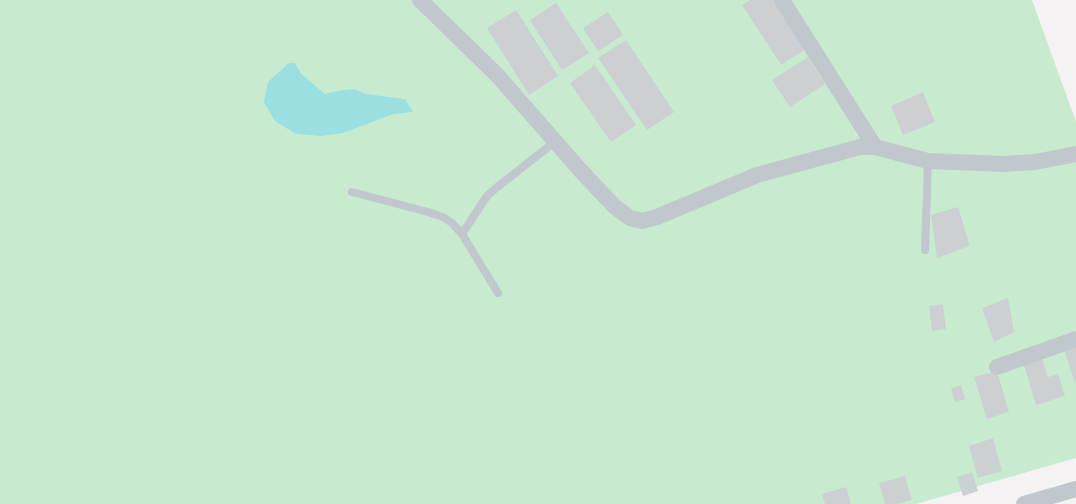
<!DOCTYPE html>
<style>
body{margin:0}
canvas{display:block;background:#f4f2f3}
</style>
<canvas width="1076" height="504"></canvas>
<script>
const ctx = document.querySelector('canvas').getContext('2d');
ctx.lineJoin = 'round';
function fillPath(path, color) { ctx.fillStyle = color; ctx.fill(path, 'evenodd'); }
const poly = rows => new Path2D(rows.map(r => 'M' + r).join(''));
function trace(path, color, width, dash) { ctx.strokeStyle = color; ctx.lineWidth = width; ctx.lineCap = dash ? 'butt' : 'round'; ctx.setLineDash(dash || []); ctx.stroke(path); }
const green = poly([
 [0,0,1032,0,1076,122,1076,458,916,504,0,504]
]);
const water = poly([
 [289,63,295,63,301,74,325,94,342,90,355,89,366,94,405,99,413,112,393,114,343,133,321,136,296,134,275,121,264,102,268,82]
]);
const building = poly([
 [750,0,779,0,809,47,781,65,742,5],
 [556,3,589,53,562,70,530,20],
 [516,10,558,76,529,95,487,28],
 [608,12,623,35,598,51,583,28],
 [626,40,674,112,647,130,598,58],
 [808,57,825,84,790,107,772,80],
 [595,65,636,125,611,142,570,83],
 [923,92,935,122,903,135,891,106],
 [958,207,970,246,937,258,931,215],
 [1008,298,1014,332,994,342,982,308],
 [943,304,946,329,932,331,929,306],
 [1076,345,1076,380,1074,381,1064,349],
 [1042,359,1048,377,1058,374,1065,396,1036,405,1024,365],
 [997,371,1009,412,987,419,974,377],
 [961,385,965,399,955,402,951,388],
 [993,438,1002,471,978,478,969,446],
 [972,472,978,491,963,496,957,477],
 [905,476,912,500,897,504,885,504,879,483],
 [846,487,851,504,825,504,822,494]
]);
const service = poly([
 [352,192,428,212,443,217,452,223,462,234,498,293],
 [462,234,487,196,496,188,556,141],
 [925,250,928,161]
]);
const minor = poly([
 [420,0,497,75,581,171,615,207,630,218,642,221,657,217,757,175,860,147,875,147,928,161,1003,164,1035,162,1076,154],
 [782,0,875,147],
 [997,367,1076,339],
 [1024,504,1076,489]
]);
fillPath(green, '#c8ebcf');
fillPath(water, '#9adfe2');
fillPath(building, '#cdd0d3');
trace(service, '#c0c8cd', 8);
trace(minor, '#c0c8cd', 16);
</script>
